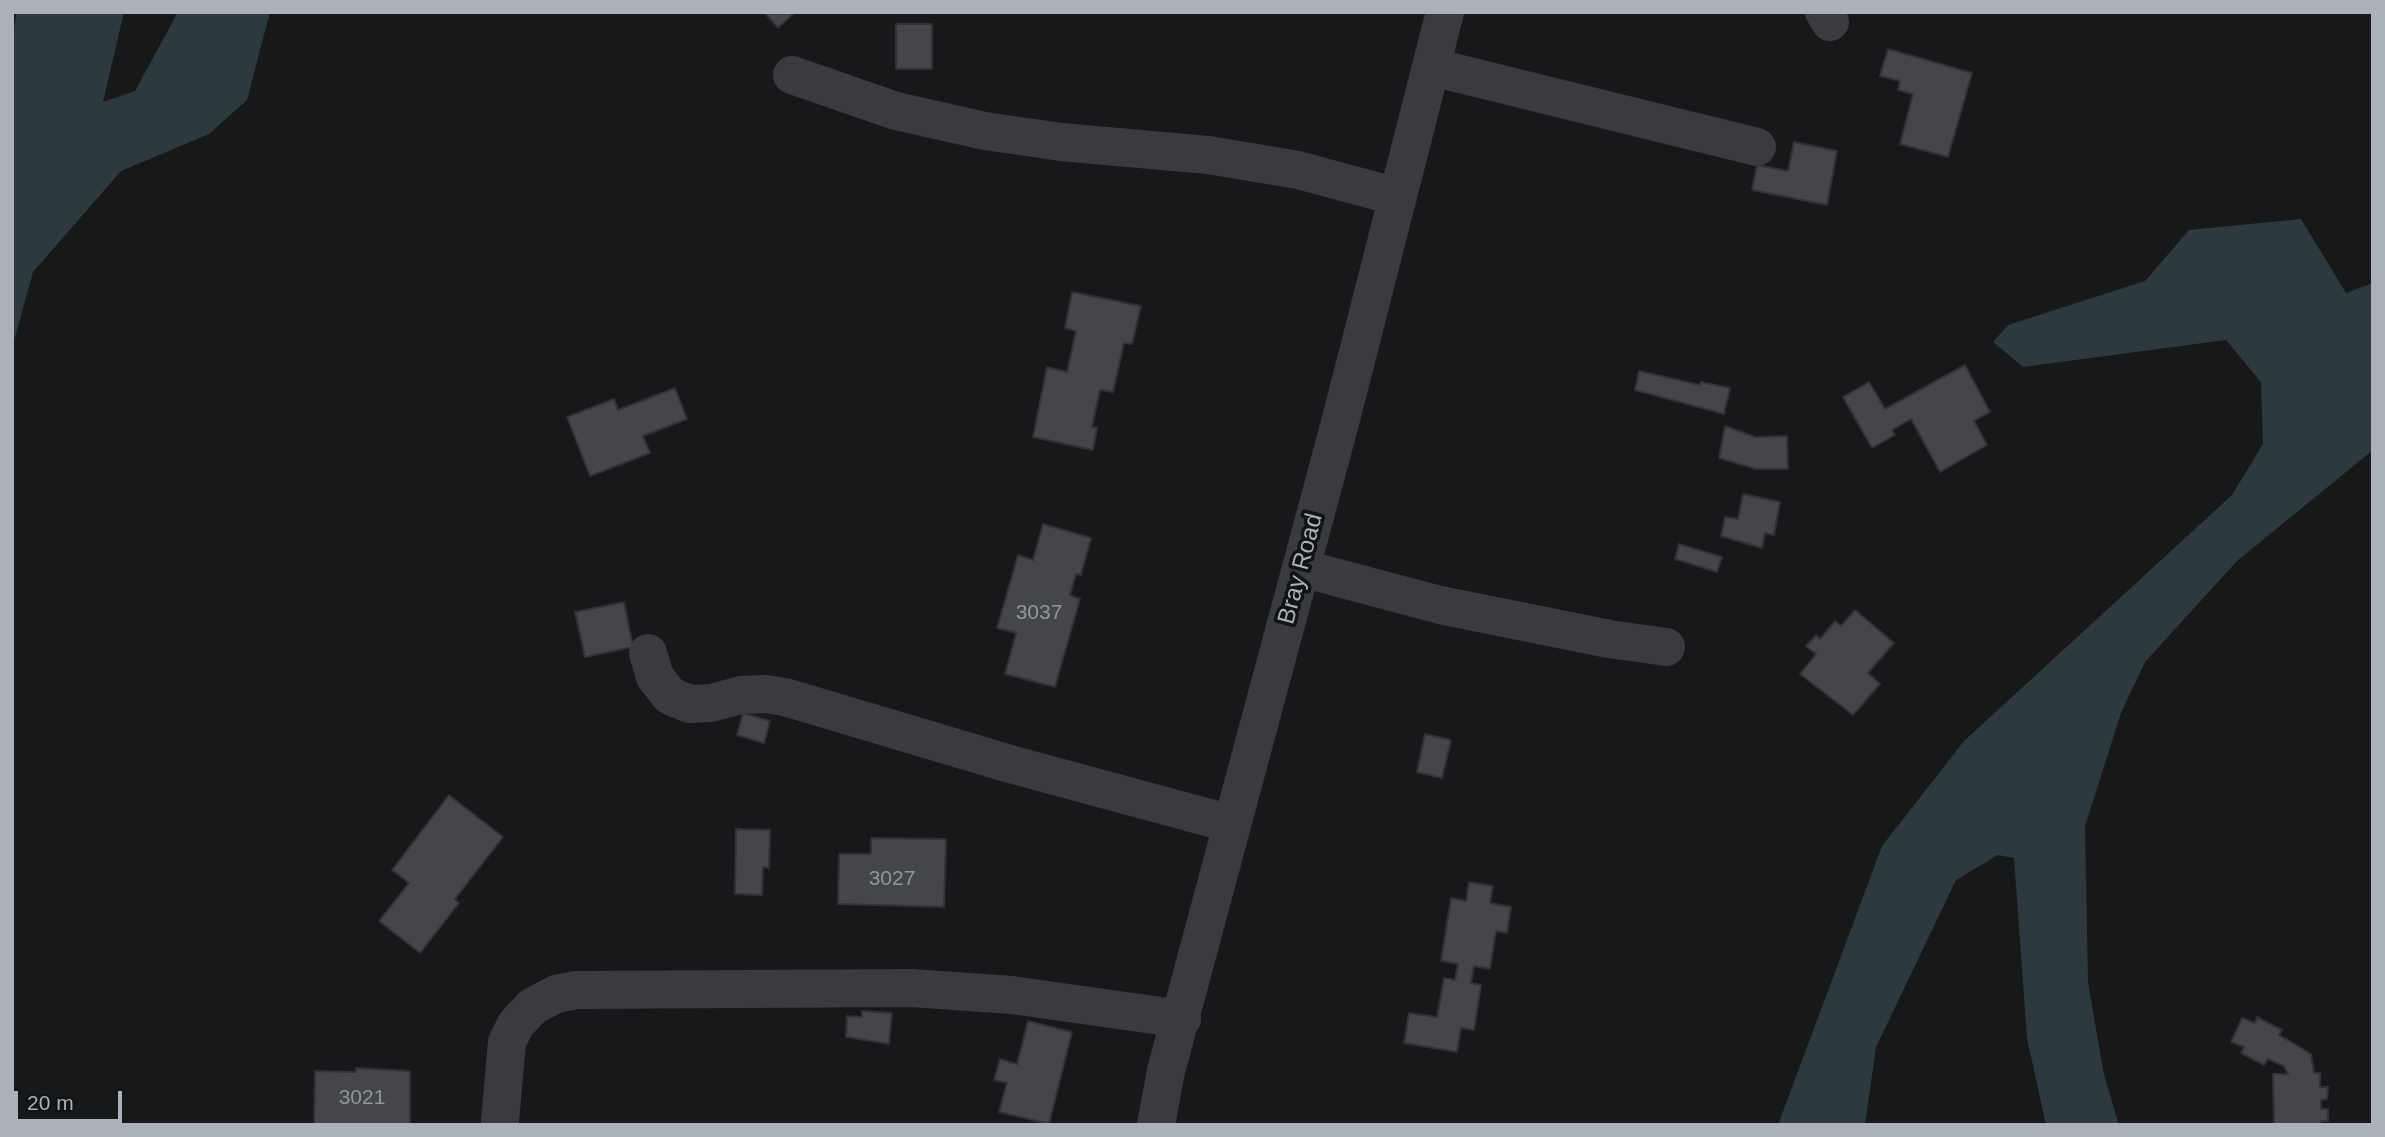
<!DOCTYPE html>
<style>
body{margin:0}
#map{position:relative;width:2385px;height:1137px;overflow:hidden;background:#17181a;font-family:Helvetica,sans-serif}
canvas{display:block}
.frame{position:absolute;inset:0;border:14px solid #aab1b9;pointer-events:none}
.scale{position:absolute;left:14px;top:1091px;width:108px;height:32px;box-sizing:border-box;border:4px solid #aab1b9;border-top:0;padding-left:9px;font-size:21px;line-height:24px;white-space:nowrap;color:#aab1b9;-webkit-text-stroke:5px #121315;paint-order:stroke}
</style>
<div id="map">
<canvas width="2385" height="1137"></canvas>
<div class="frame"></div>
<div class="scale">20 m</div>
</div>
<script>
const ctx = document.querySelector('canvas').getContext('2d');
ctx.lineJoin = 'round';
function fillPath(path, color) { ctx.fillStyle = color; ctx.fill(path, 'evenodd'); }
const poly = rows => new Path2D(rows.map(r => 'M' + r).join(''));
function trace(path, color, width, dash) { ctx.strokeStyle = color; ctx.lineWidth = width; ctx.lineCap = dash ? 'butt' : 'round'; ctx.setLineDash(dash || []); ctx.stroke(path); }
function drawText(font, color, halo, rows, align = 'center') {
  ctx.font = font + ' Helvetica,sans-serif'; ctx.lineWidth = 7; ctx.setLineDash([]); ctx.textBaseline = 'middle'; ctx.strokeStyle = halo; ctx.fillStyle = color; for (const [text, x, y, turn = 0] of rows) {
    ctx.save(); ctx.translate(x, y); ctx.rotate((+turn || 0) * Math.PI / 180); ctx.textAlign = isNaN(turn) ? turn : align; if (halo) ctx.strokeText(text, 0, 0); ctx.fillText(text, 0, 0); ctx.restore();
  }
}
const water = poly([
 [17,12,124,12,103,102,135,91,178,12,270,12,247,100,209,134,121,171,33,272,12,348,12,37],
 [2301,219,2346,293,2373,283,2373,450,2237,561,2145,662,2121,713,2085,826,2088,983,2104,1075,2119,1125,2046,1125,2027,1038,2014,858,1998,855,1956,880,1876,1047,1865,1125,1778,1125,1882,846,1964,741,2232,495,2263,444,2261,382,2226,340,2023,367,1993,342,2008,325,2145,281,2189,230]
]);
const building = poly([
 [764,12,795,12,778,28,764,12],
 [896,24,932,24,932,69,896,69,896,24],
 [1888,49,1972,73,1948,157,1900,144,1913,94,1898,90,1900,81,1880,76,1888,49],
 [1794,142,1837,151,1827,205,1752,190,1757,165,1788,171,1794,142],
 [1072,292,1141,306,1132,344,1124,343,1113,392,1100,390,1092,427,1097,428,1093,450,1033,437,1047,367,1067,372,1076,331,1065,328,1072,292],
 [1965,365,1990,412,1974,421,1987,445,1940,472,1911,419,1892,430,1895,435,1872,448,1843,397,1869,382,1885,409,1965,365],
 [1639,371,1700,385,1701,382,1730,388,1724,414,1635,390,1639,371],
 [675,388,687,419,643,436,650,453,590,476,567,417,614,399,618,410,675,388],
 [1725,426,1755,437,1787,436,1788,469,1756,469,1719,458,1725,426],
 [1743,494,1780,502,1774,535,1765,533,1762,548,1721,536,1725,517,1738,519,1743,494],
 [1043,524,1091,538,1081,575,1076,574,1070,595,1080,599,1055,687,1005,674,1016,633,997,628,1018,555,1033,560,1043,524],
 [1679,544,1722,557,1717,572,1675,559,1679,544],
 [624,602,633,647,585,657,575,612,624,602],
 [1855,610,1894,643,1868,673,1880,684,1853,715,1800,674,1816,654,1806,646,1816,635,1820,639,1835,621,1841,626,1855,610],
 [743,713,770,721,764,743,737,735,743,713],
 [1425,734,1451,740,1442,778,1417,772,1425,734],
 [449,795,503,837,455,899,459,903,420,953,379,921,409,883,392,870,449,795],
 [736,829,770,830,769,868,763,867,762,895,735,894,736,829],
 [871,838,946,839,944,907,838,904,839,854,871,854,871,838],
 [1469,882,1493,886,1490,903,1511,907,1507,933,1496,931,1490,969,1474,966,1471,983,1481,985,1474,1030,1461,1028,1457,1052,1404,1043,1409,1013,1437,1017,1444,978,1455,980,1458,964,1441,961,1451,898,1466,901,1469,882],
 [862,1011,892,1013,889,1044,846,1037,847,1016,862,1017,862,1011],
 [2257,1017,2282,1030,2279,1035,2311,1054,2314,1073,2320,1073,2320,1087,2328,1087,2327,1099,2321,1100,2321,1109,2328,1109,2328,1121,2321,1121,2321,1125,2274,1125,2273,1074,2288,1074,2284,1066,2268,1059,2264,1065,2241,1053,2244,1047,2231,1042,2242,1018,2255,1023,2257,1017],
 [1028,1021,1072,1032,1049,1124,999,1112,1007,1083,994,1080,1000,1059,1017,1064,1028,1021],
 [356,1068,410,1071,410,1125,314,1125,315,1071,356,1072,356,1068]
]);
const minor = poly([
 [1824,12,1830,22],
 [1432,67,1757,147],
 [792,75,896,111,985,131,1061,142,1208,155,1298,170,1398,197],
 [1301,568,1440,605,1609,639,1666,647],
 [648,653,655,677,670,696,690,704,711,703,741,695,766,694,785,697,1010,764,1232,824],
 [500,1121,507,1042,516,1024,533,1006,556,994,576,990,911,988,1012,995,1182,1019],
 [1156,1125,1166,1071,1341,419,1445,12]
]);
const numberNames = [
 ["3037",1039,613],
 ["3027",892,879],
 ["3021",362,1098]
];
const streetNames = [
 ["Bray Road",1301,569,-75]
];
fillPath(water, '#2e393e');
fillPath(building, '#44464a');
trace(building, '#323236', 2);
trace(minor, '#393b3f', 38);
drawText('21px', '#90969d', null, numberNames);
drawText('24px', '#aab1b9', '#121315', streetNames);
</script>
